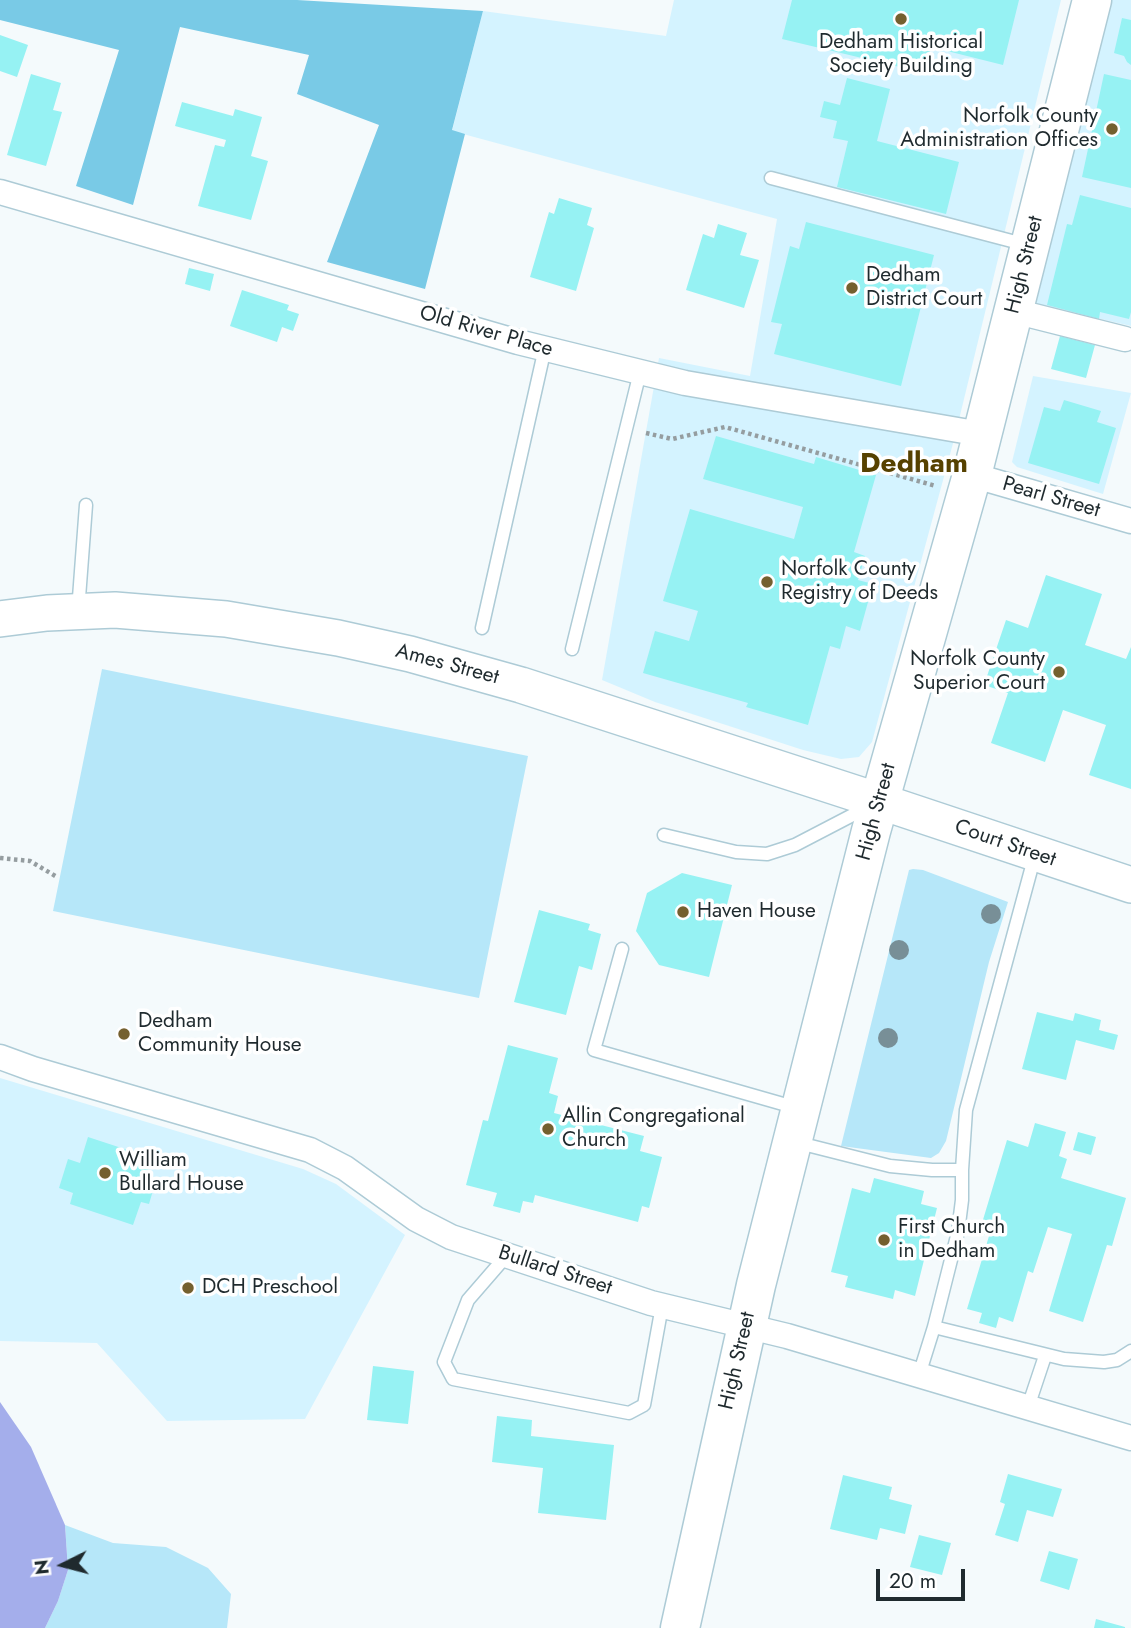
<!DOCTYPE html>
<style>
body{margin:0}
#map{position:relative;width:1131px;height:1628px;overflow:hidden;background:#f4fafc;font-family:Jost,sans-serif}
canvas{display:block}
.north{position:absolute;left:28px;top:1530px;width:70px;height:70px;-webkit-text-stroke:5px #fff;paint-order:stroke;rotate:264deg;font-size:19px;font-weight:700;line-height:28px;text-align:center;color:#1f2a2e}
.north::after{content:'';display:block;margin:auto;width:24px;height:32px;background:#1f2a2e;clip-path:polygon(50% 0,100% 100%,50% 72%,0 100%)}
.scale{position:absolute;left:876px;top:1569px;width:89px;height:32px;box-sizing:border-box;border:4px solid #1f2a2e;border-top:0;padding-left:9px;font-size:21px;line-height:24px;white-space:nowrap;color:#1f2a2e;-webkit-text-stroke:5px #fff;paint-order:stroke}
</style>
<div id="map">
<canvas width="1131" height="1628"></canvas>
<div class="north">N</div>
<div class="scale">20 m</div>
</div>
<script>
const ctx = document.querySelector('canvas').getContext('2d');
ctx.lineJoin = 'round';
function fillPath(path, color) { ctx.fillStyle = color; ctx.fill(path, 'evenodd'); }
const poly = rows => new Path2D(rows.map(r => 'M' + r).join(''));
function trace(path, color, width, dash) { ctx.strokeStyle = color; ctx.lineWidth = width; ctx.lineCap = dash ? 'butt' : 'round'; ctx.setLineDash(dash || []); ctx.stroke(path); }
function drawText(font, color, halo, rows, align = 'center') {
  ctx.font = font + ' Jost,sans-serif'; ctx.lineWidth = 7; ctx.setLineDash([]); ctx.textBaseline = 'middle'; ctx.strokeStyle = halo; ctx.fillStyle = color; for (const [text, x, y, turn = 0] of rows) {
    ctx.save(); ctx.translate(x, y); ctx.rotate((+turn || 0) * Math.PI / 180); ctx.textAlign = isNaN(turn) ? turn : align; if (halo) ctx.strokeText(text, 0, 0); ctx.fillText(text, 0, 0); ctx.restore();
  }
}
const built = poly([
 [674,0,1061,0,955,436,872,742,859,757,841,759,803,750,655,702,602,680,659,358,750,376,777,219,452,131,483,11,666,36],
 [1110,0,1131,0,1131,326,1036,304],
 [1033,376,1131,393,1103,494,1017,467,1012,462],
 [0,1078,303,1169,336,1184,405,1235,305,1419,167,1421,97,1343,0,1341]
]);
const green = poly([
 [102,669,528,756,479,998,53,911],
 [913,869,923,870,1008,902,989,962,946,1141,939,1153,931,1158,841,1146,909,870],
 [65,1525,113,1543,166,1547,208,1568,231,1594,227,1628,45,1628,58,1601,68,1570]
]);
const forest = poly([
 [0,0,297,0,483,11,452,130,465,134,425,289,327,262,379,125,297,94,309,55,180,27,133,205,76,186,119,50,0,20]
]);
const water = poly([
 [0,1402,31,1447,65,1525,68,1570,58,1601,45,1628,0,1628]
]);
const building = poly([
 [792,0,1019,0,1003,65,931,47,925,73,782,39],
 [1122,18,1131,20,1131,65,1127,62,1124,56,1114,53],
 [0,35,28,45,17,77,0,71],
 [31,74,61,83,53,110,62,112,46,166,7,155],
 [1104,74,1131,80,1131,188,1082,177],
 [847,78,890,89,877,141,959,162,946,214,837,187,848,141,833,138,837,121,820,117,824,101,840,105],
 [182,102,233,116,235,109,262,117,251,156,268,161,251,220,198,206,215,145,224,147,226,140,175,126],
 [1080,195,1131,208,1131,312,1129,319,1100,312,1099,319,1047,305,1067,224,1072,225],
 [559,198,592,208,587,225,594,228,576,291,530,277,549,212,554,214],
 [806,222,934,255,901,386,774,354,782,324,771,322,790,246,799,249],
 [718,224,747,233,740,255,759,260,744,308,686,290,703,234,714,238],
 [189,268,214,274,210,291,185,284],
 [242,290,289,305,287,310,299,314,293,331,282,327,277,342,230,326],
 [1060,336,1095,345,1086,378,1051,369],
 [1064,400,1101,411,1097,422,1116,428,1099,484,1028,463,1044,407,1060,411],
 [716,436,814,464,816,457,876,475,854,552,865,556,858,580,873,584,860,631,846,626,840,649,830,646,808,725,746,707,748,703,643,673,655,631,689,641,698,611,663,601,690,509,794,539,803,507,703,479],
 [1046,575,1102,594,1085,645,1126,659,1131,647,1131,789,1089,775,1106,725,1063,710,1045,762,991,743,1008,693,984,685,1006,620,1028,628],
 [682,873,732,885,709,977,659,965,636,931,647,893],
 [539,910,590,924,588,930,601,934,592,970,579,966,566,1015,514,1002],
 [1037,1012,1073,1021,1075,1013,1101,1020,1099,1030,1118,1035,1114,1050,1076,1040,1066,1080,1022,1069],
 [508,1045,558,1058,549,1093,558,1096,554,1113,644,1136,640,1151,662,1157,649,1208,642,1206,638,1222,535,1195,533,1203,523,1201,520,1213,493,1206,497,1193,466,1185,483,1120,488,1121],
 [1035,1123,1066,1132,1059,1156,1067,1159,1061,1178,1126,1198,1112,1246,1107,1245,1083,1322,1049,1311,1072,1234,1048,1227,1033,1273,1028,1271,1013,1322,999,1317,996,1328,979,1323,982,1313,967,1309,989,1236,979,1233,1007,1140,1028,1147],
 [1078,1132,1096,1137,1091,1155,1073,1150],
 [88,1137,152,1158,144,1183,154,1187,149,1204,141,1202,133,1225,70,1204,73,1193,59,1188,68,1159,80,1163],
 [874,1178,924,1191,921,1204,937,1208,915,1296,895,1290,893,1299,845,1287,848,1276,831,1272,852,1188,870,1193],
 [373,1366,414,1371,408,1424,367,1420],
 [497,1416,532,1420,531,1436,614,1445,606,1520,538,1513,543,1468,492,1462],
 [1008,1474,1062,1489,1053,1517,1027,1510,1018,1542,995,1535,1005,1504,1000,1502],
 [843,1475,892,1487,889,1499,912,1505,905,1534,880,1528,877,1540,830,1529],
 [919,1535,951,1543,942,1575,910,1567],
 [1049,1551,1078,1559,1069,1590,1040,1581],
 [1096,1619,1125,1627,1125,1628,1094,1628]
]);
const path = poly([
 [646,433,672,439,725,427,936,486],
 [0,858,30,861,57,877]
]);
const lane = poly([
 [771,178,1027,245],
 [78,611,86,505],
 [482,628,545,348],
 [572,649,640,372],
 [664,835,736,852,767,854,795,845,870,806],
 [622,949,594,1050,797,1108],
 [795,1142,890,1166,932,1170,962,1170,962,1200,958,1232,934,1327,919,1375],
 [962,1170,966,1110,1035,855],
 [507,1255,468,1300,444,1362,453,1379,629,1413,644,1405,662,1306],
 [934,1327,1064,1359,1104,1362,1117,1360,1131,1351],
 [1028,1407,1045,1356]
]);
const street = poly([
 [0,192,518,342,640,372,685,383,981,434],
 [1014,311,1125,339],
 [972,475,1131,521],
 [0,1057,33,1069,310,1150,345,1168,416,1219,451,1237,651,1303,787,1336,1131,1438]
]);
const secondary = poly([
 [0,619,47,613,115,610,226,619,338,638,410,654,521,685,879,801,1131,885]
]);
const primary = poly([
 [680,1628,756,1285,871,831,972,475,1092,0]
]);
const trees = [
 [991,914],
 [899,950],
 [888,1038]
];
const markers = [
 [901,19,7,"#74602f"],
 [1112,129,7,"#74602f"],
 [852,288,7,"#74602f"],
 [767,582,7,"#74602f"],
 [1059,672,7,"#74602f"],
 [683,912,7,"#74602f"],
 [124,1034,7,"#74602f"],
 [548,1129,7,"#74602f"],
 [105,1173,7,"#74602f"],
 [884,1240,7,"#74602f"],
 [188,1288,7,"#74602f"]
];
const poiNames = [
 ["Dedham Historical",901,43,"center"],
 ["Society Building",901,67,"center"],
 ["Norfolk County",1098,117,"right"],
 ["Administration Offices",1098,141,"right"],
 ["Dedham",866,276],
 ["District Court",866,300],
 ["Norfolk County",781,570],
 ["Registry of Deeds",781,594],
 ["Norfolk County",1045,660,"right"],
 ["Superior Court",1045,684,"right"],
 ["Haven House",697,912],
 ["Dedham",138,1022],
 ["Community House",138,1046],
 ["Allin Congregational",562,1117],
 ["Church",562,1141],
 ["William",119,1161],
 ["Bullard House",119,1185],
 ["First Church",898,1228],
 ["in Dedham",898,1252],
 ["DCH Preschool",202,1288]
];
const streetNames = [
 ["High Street",1025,265,-76],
 ["Old River Place",486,332,16],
 ["Pearl Street",1051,498,16],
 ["Ames Street",447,665,15],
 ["High Street",877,812,-75],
 ["Court Street",1005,844,19],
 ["Bullard Street",555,1271,18],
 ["High Street",738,1361,-77]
];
const districtNames = [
 ["Dedham",914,465]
];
fillPath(built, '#d4f3ff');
fillPath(green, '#b6e7f9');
fillPath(forest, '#79cae6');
fillPath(water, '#a4aeeb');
fillPath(building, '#96f2f3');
trace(lane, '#adcbd6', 15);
trace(street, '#adcbd6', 27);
trace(secondary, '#adcbd6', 38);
trace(primary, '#adcbd6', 41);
trace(path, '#959da0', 4.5, [3.5, 3.5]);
trace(lane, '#fff', 12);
trace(street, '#fff', 24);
trace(secondary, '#fff', 35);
trace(primary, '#fff', 38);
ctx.fillStyle = '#788f97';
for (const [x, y] of trees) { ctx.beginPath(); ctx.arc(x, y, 10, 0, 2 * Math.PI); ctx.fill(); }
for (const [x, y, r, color] of markers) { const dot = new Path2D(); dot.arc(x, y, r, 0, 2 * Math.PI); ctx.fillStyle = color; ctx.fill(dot); trace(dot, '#fff', 2.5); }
drawText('21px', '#1f2a2e', '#fff', poiNames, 'left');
drawText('21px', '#1f2a2e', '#fff', streetNames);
drawText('bold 28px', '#564100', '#fff', districtNames);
</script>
